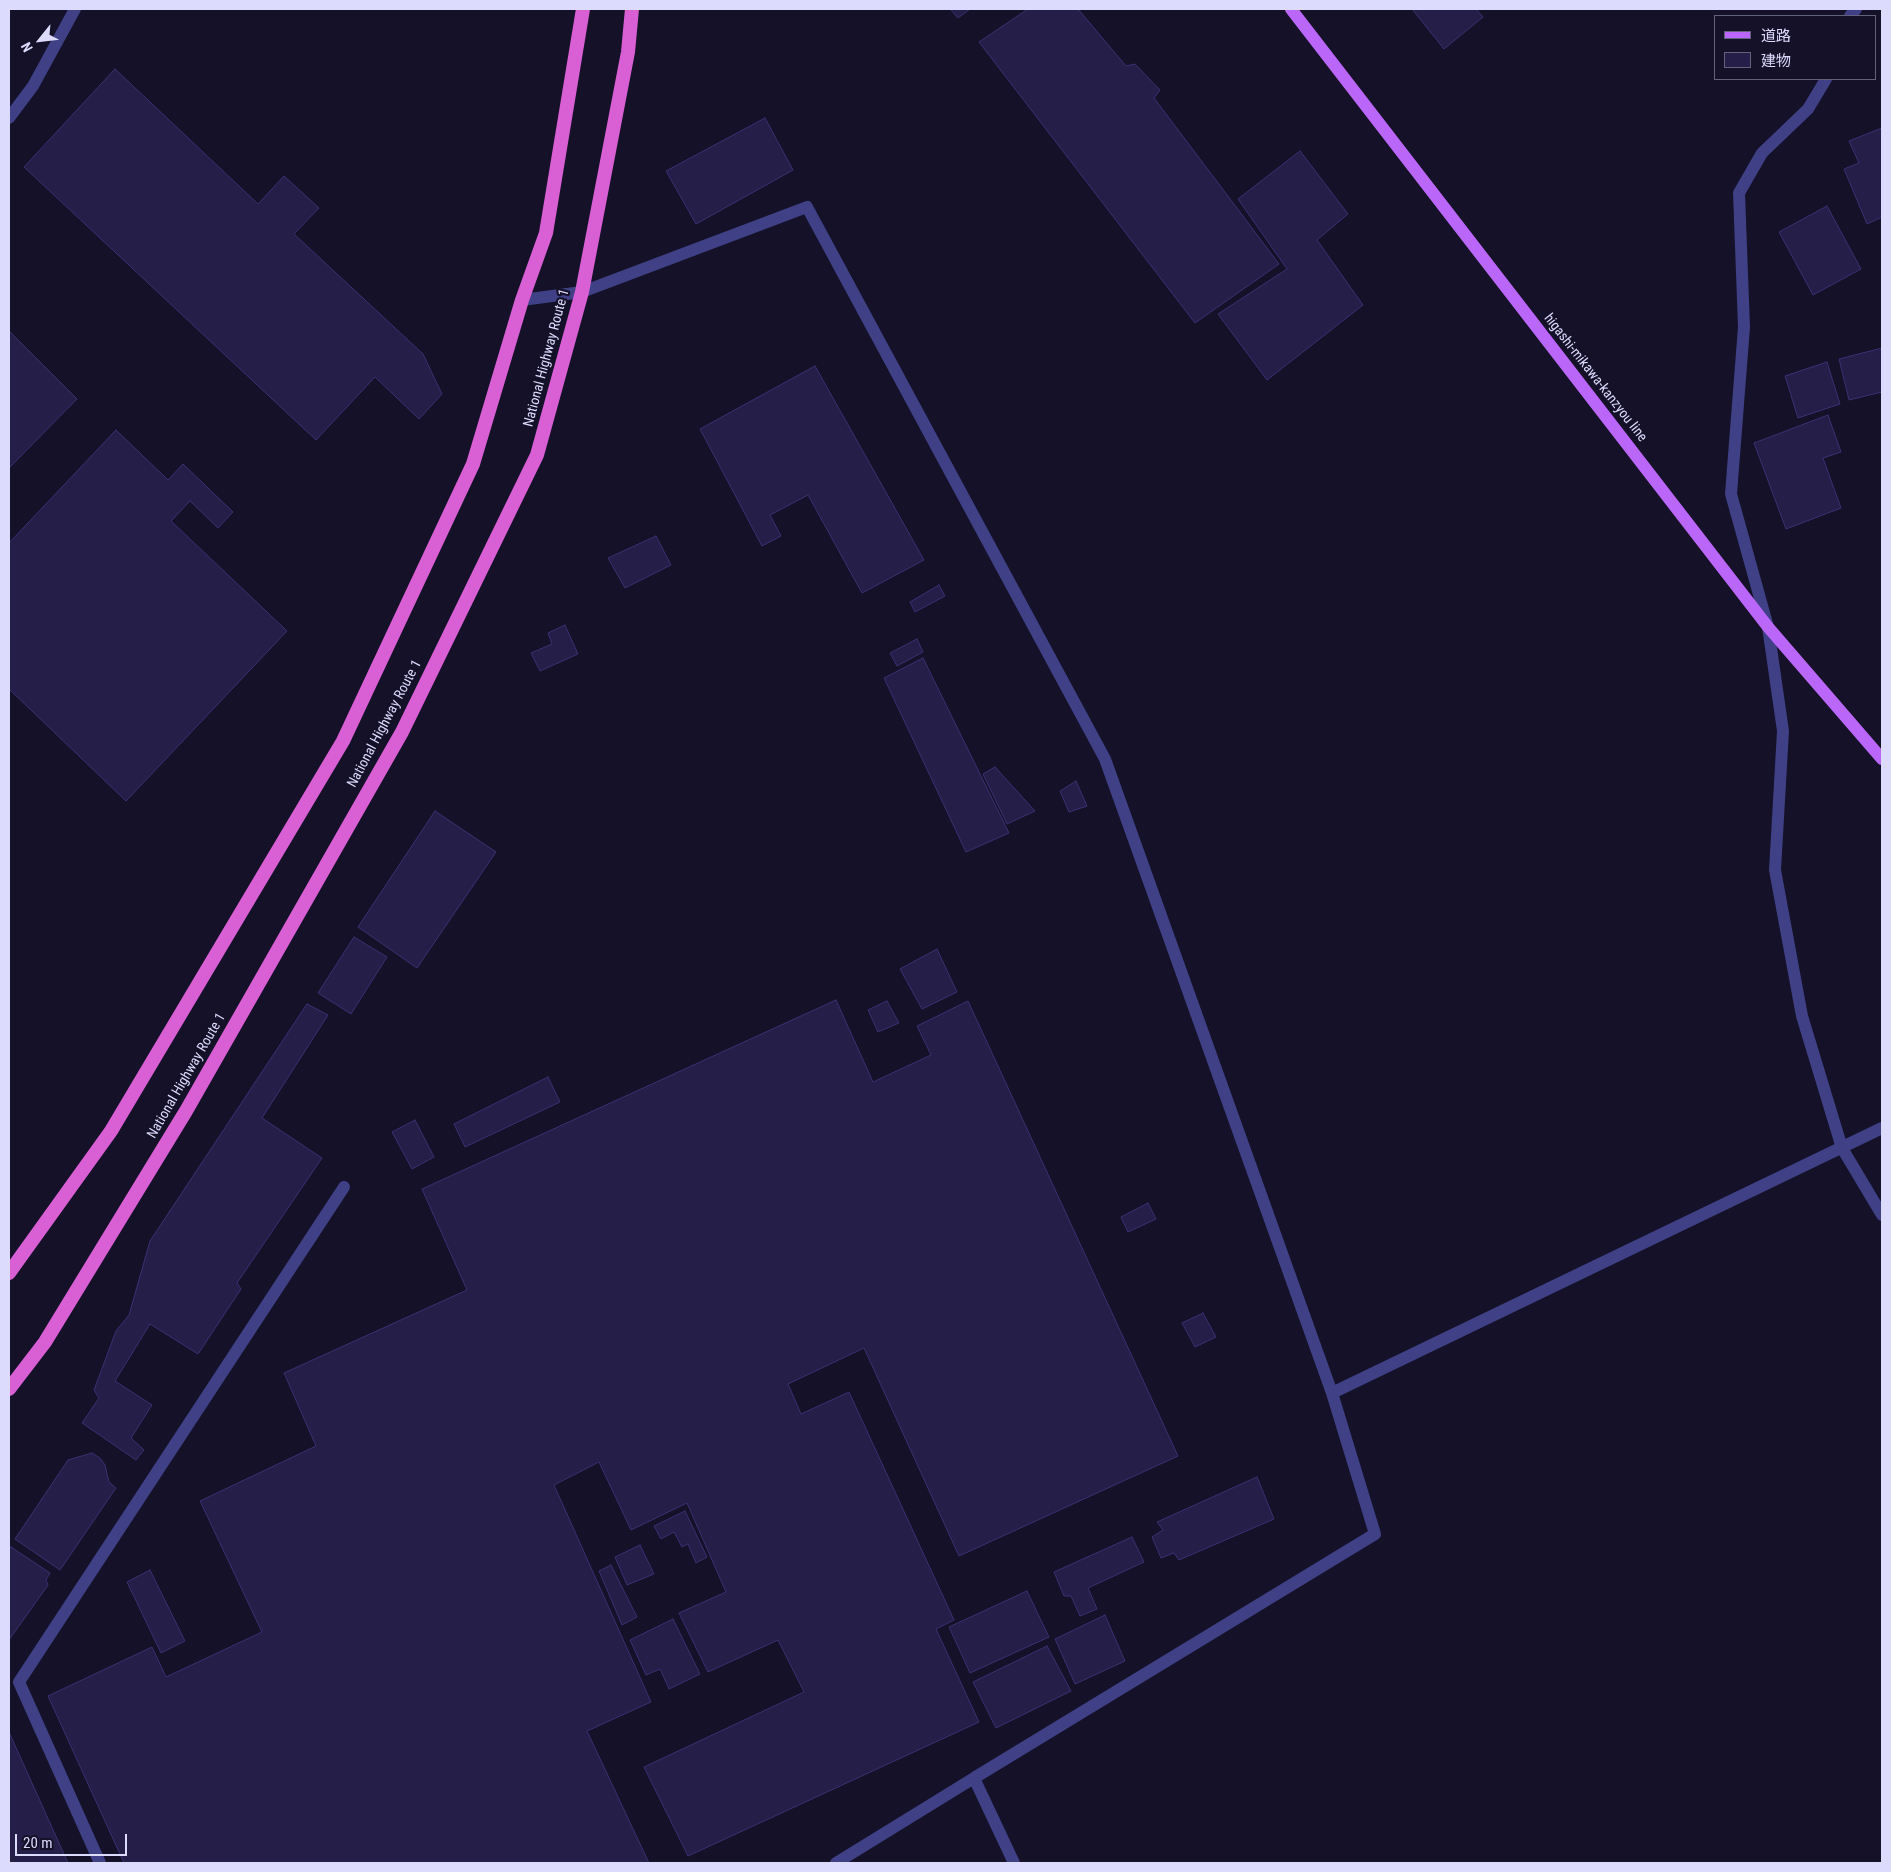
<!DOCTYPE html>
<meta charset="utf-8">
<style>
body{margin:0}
#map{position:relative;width:1891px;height:1872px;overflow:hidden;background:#141128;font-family:"Roboto Condensed","Noto Sans JP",sans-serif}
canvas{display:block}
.frame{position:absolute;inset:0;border:10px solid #dcdafd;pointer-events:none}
.legend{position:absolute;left:1714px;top:15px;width:162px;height:65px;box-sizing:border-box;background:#141128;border:1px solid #64617d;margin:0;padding:6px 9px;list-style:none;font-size:15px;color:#dcdafd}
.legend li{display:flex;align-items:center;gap:10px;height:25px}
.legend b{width:25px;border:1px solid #64617d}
.north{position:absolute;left:15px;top:15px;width:50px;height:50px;-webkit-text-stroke:4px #141128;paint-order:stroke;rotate:241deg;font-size:14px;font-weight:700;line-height:20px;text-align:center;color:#dcdafd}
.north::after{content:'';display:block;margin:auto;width:18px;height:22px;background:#dcdafd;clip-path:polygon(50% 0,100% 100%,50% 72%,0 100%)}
.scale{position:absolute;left:15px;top:1834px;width:112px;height:22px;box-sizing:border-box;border:2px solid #dcdafd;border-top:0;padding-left:6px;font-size:15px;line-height:18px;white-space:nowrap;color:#dcdafd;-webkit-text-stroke:4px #141128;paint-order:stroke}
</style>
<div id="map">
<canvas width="1891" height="1872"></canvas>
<div class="frame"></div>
<ul class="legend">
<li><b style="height:6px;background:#ba66f8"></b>道路</li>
<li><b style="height:14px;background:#241e48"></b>建物</li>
</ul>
<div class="north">N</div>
<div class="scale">20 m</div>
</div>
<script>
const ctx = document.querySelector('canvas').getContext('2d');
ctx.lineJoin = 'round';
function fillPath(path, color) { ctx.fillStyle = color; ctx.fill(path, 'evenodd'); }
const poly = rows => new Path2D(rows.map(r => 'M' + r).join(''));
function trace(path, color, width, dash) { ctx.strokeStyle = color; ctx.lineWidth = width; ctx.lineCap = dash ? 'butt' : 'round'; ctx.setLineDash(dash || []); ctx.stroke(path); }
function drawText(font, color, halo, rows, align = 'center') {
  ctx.font = font + ' "Roboto Condensed",sans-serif'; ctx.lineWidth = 4.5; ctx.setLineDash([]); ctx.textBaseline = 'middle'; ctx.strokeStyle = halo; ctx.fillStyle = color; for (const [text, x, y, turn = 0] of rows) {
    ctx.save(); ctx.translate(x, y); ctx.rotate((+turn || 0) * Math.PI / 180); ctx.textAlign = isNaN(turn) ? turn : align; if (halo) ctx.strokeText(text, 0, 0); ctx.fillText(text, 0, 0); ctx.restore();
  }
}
const building = poly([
 [950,9,970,9,958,18,950,9],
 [1028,9,1078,9,1126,66,1135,64,1160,90,1154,98,1279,264,1195,323,979,42,1028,9],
 [1412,9,1476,9,1483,17,1444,49,1412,9],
 [115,69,258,204,284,176,319,208,294,234,423,354,442,394,419,419,375,377,316,440,24,167,115,69],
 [765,118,793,170,696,224,666,171,765,118],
 [1882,128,1882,217,1867,224,1844,169,1859,163,1849,141,1882,128],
 [1300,151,1348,214,1317,240,1363,305,1267,380,1218,314,1287,269,1238,199,1300,151],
 [1827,206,1861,269,1813,295,1779,232,1827,206],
 [9,331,77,399,9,468,9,331],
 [1882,348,1882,392,1849,400,1839,359,1882,348],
 [1827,362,1840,404,1798,418,1785,376,1827,362],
 [815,366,924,560,862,593,808,495,770,515,781,536,762,546,700,429,815,366],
 [1828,415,1841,452,1823,458,1841,508,1786,529,1754,443,1828,415],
 [116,430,168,480,183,464,233,512,218,528,190,501,171,521,287,631,126,801,9,689,9,543,116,430],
 [656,536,671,565,625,588,608,558,656,536],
 [939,585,945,596,915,612,910,602,939,585],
 [565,625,578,654,540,671,531,653,552,644,548,633,565,625],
 [917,639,923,652,897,666,890,653,917,639],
 [923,658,1009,833,966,852,884,678,923,658],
 [995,767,1035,811,1007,824,983,774,995,767],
 [1076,781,1087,806,1069,812,1060,791,1076,781],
 [435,811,496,852,417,968,358,927,435,811],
 [354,937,387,957,351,1014,318,993,354,937],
 [937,949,957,992,922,1009,900,969,937,949],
 [836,1000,873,1082,931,1055,917,1026,968,1001,1178,1456,959,1556,864,1348,788,1384,801,1414,849,1392,954,1620,936,1629,979,1722,688,1856,644,1767,804,1692,778,1640,708,1672,679,1613,726,1592,687,1503,631,1530,599,1462,554,1485,651,1702,587,1731,649,1863,124,1863,48,1696,152,1647,166,1677,262,1632,200,1501,316,1446,284,1373,467,1290,422,1189,836,1000],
 [887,1001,899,1023,878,1032,868,1010,887,1001],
 [307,1004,328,1015,262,1118,322,1158,237,1283,241,1289,198,1354,150,1324,115,1381,152,1405,131,1438,144,1450,136,1460,82,1423,99,1398,94,1390,116,1331,129,1315,150,1241,307,1004],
 [548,1077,560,1102,465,1147,454,1124,548,1077],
 [415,1120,434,1157,412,1169,392,1132,415,1120],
 [1148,1203,1156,1219,1128,1232,1121,1217,1148,1203],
 [1203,1313,1216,1337,1195,1347,1182,1323,1203,1313],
 [92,1453,100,1458,105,1465,109,1482,116,1488,60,1570,15,1539,68,1460,92,1453],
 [1257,1477,1274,1519,1179,1560,1174,1553,1161,1558,1152,1537,1163,1530,1157,1522,1257,1477],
 [685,1511,707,1557,696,1563,688,1544,682,1547,674,1532,661,1539,654,1526,685,1511],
 [1132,1537,1144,1562,1088,1588,1097,1609,1080,1616,1071,1596,1064,1596,1054,1572,1132,1537],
 [640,1545,654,1574,627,1585,615,1557,640,1545],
 [11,1547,50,1573,46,1580,48,1585,9,1640,9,1550,11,1547],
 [611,1565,637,1617,622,1625,599,1571,611,1565],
 [150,1570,185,1641,161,1653,127,1582,150,1570],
 [1027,1591,1049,1637,970,1673,949,1627,1027,1591],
 [1105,1615,1125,1661,1075,1684,1055,1639,1105,1615],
 [673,1619,700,1674,669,1689,660,1669,646,1675,630,1640,673,1619],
 [1047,1646,1071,1691,996,1728,973,1682,1047,1646],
 [9,1732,68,1863,9,1863,9,1732]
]);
const service = poly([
 [100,1863,19,1682,344,1187]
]);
const minor = poly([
 [1850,16,1856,9],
 [1826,79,1808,109,1762,153,1739,193,1744,327,1731,494,1768,627,1783,731,1775,870,1802,1016,1842,1148,1882,1215],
 [9,118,33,86,75,9],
 [522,300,582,292,807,207,1105,759,1332,1393,1375,1534,974,1778,1014,1863],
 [1332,1393,1882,1128],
 [836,1863,974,1778]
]);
const primary = poly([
 [1291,9,1768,627,1882,759]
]);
const trunk = poly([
 [9,1273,111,1131,343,741,473,464,522,300,546,233,583,9],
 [9,1389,45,1342,186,1111,402,732,537,455,582,292,628,52,632,9]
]);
const streetNames = [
 ["National Highway Route 1",547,358,-75],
 ["higashi-mikawa-kanzyou line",1595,378,52],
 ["National Highway Route 1",385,724,-62],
 ["National Highway Route 1",187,1076,-60]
];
fillPath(building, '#241e48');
trace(building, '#3b3173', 1);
trace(service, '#3f4085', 12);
trace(minor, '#3f4085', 12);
trace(primary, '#ba66f8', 12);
trace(trunk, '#d960d4', 14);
drawText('14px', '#dcdafd', '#141128', streetNames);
</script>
